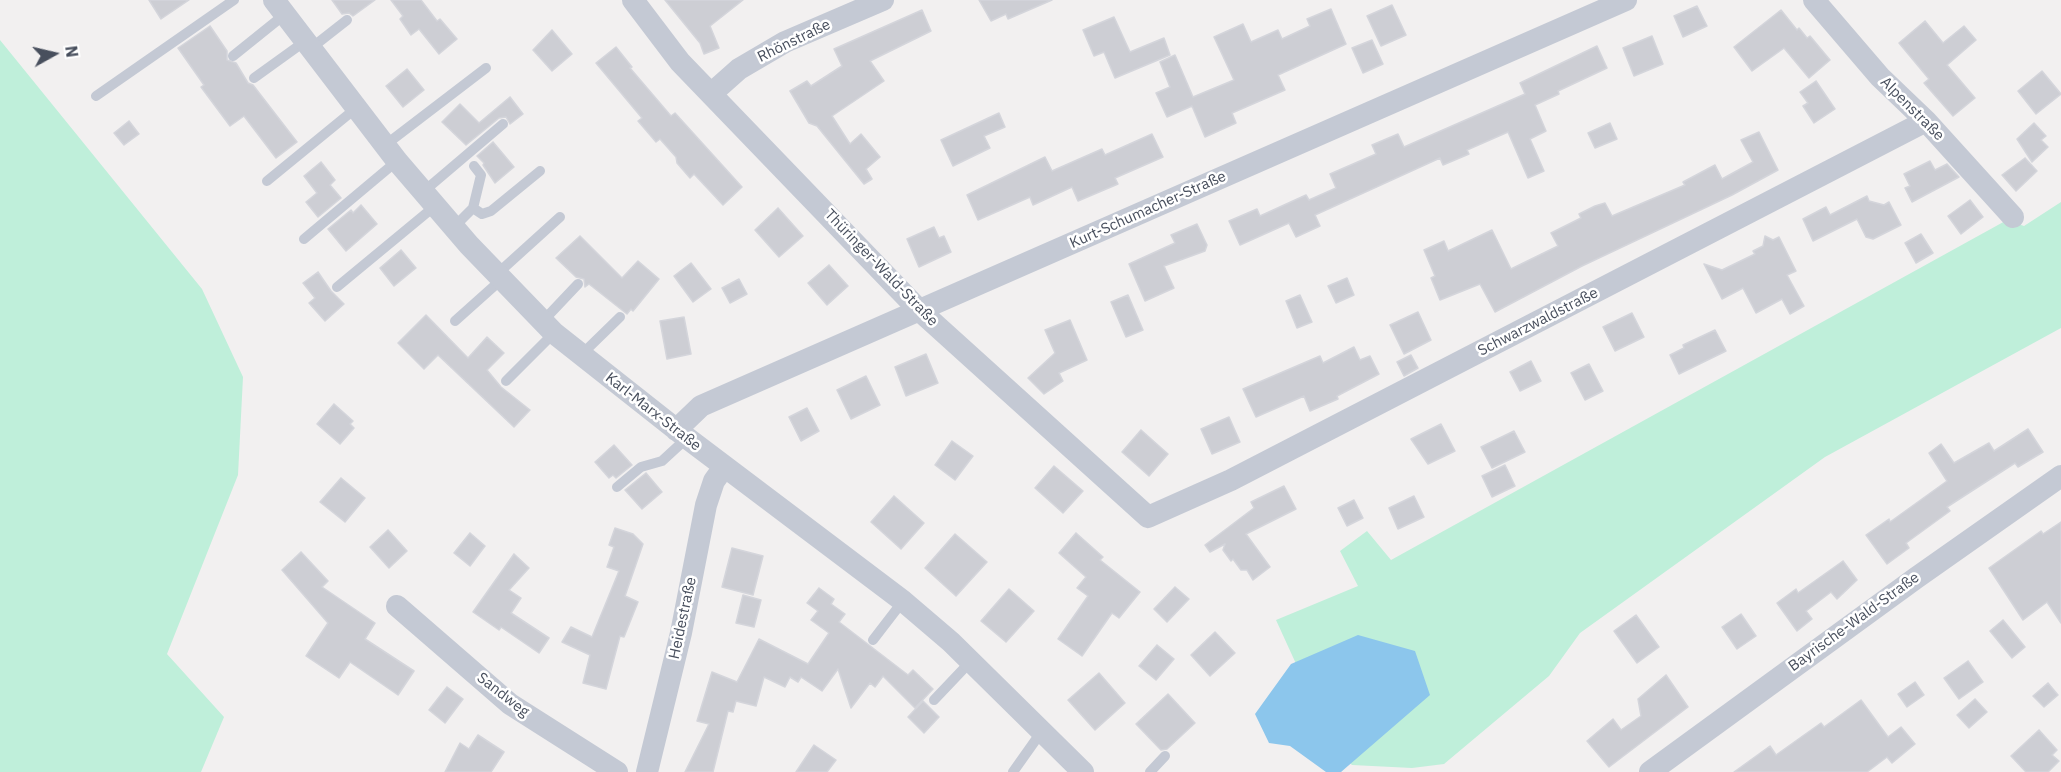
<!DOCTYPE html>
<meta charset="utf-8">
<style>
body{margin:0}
#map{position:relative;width:2061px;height:772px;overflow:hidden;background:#f2f0f0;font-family:"IBM Plex Sans",sans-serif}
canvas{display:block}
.north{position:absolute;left:24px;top:24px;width:60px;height:60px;-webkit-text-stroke:4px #fff;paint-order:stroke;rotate:82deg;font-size:16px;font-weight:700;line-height:24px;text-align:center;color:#484f5d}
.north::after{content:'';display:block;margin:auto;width:21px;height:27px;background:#484f5d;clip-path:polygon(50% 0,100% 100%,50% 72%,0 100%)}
</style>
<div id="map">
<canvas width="2061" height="772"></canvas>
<div class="north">N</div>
</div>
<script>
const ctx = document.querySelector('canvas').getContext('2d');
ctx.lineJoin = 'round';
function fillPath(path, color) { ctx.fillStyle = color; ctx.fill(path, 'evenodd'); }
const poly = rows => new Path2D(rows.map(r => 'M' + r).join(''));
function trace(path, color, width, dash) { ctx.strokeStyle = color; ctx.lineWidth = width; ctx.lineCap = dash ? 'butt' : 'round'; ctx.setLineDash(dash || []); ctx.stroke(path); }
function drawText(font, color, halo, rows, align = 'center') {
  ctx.font = font + ' "IBM Plex Sans",sans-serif'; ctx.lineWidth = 5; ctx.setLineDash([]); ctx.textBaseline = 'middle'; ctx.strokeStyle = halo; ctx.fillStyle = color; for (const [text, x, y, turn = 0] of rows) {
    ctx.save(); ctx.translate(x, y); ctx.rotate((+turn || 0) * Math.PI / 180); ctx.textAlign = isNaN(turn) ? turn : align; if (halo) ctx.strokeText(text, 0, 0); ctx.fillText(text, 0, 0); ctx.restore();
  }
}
const green = poly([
 [0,40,202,289,243,377,238,475,167,654,224,717,201,772,0,772],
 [2061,202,2061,328,1825,457,1580,633,1549,676,1444,764,1412,768,1352,765,1335,749,1276,620,1358,586,1340,551,1367,531,1391,560,2007,220,2024,226]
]);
const water = poly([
 [1358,635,1415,651,1430,695,1341,772,1326,772,1290,746,1269,743,1255,714,1291,664]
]);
const building = poly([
 [149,0,189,0,161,19,149,0],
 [332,0,375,0,353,16,349,13,342,14,332,0],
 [391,0,421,0,437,21,440,19,457,39,439,54,419,29,411,35,400,19,403,16,391,0],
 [665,0,743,0,710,26,719,48,704,54,700,43,665,0],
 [979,0,1052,0,1008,19,1006,14,991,21,979,0],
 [1392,5,1406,35,1381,46,1367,16,1392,5],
 [1697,6,1707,26,1683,37,1674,16,1697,6],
 [1331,9,1346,44,1278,75,1285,90,1232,113,1236,123,1205,137,1192,106,1167,117,1156,93,1170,87,1160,62,1175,55,1193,97,1234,80,1214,37,1243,24,1251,42,1278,30,1282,39,1310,26,1307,19,1331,9],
 [922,10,931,31,870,61,884,81,832,116,850,144,861,134,880,157,866,169,872,179,864,184,817,126,809,123,790,91,807,81,811,86,842,66,834,49,922,10],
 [1781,10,1797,30,1799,28,1807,38,1810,36,1830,60,1809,78,1784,48,1752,71,1734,47,1781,10],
 [1114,17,1130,52,1164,38,1170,55,1115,78,1104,52,1094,56,1083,30,1114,17],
 [1925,21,1943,43,1964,26,1976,40,1947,65,1975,98,1953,116,1924,83,1929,79,1899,43,1925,21],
 [210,26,227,51,227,60,236,63,248,83,253,85,297,142,276,158,244,116,230,126,201,87,204,85,178,48,210,26],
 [552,30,572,54,552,71,533,50,552,30],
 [1652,36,1663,64,1634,76,1623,48,1652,36],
 [1372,40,1383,64,1363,73,1352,48,1372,40],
 [1597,46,1607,68,1558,91,1559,94,1535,105,1546,131,1530,139,1544,171,1528,178,1508,132,1467,150,1469,154,1443,165,1440,158,1315,215,1320,226,1296,237,1289,223,1240,245,1229,221,1257,209,1260,216,1306,195,1309,200,1336,188,1330,174,1376,154,1372,145,1398,134,1404,147,1525,94,1520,83,1597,46],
 [616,47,632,67,630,68,671,116,675,113,742,187,723,205,694,174,690,178,677,163,676,157,660,139,656,142,638,121,642,118,596,63,616,47],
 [407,69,424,90,403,107,386,86,407,69],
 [2042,71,2061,94,2036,114,2018,91,2042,71],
 [1816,81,1835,109,1814,123,1803,106,1808,103,1800,92,1816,81],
 [510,97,523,114,510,124,506,117,499,118,466,145,442,122,460,104,479,123,510,97],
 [999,113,1005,127,984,136,990,148,953,166,941,140,999,113],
 [129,121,139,134,124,145,114,133,129,121],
 [1610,123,1617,139,1595,148,1588,133,1610,123],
 [2034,123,2046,136,2041,140,2048,147,2032,162,2017,139,2034,123],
 [1759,132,1778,170,1732,195,1582,266,1495,312,1480,284,1440,300,1431,278,1435,276,1424,250,1444,241,1448,251,1492,230,1511,269,1558,246,1551,233,1581,218,1579,214,1595,206,1605,203,1612,216,1685,185,1683,182,1715,165,1722,179,1753,162,1741,140,1759,132],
 [1152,134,1163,157,1115,178,1118,184,1078,201,1072,187,1033,205,1030,197,978,220,967,195,1045,157,1052,171,1102,149,1105,155,1152,134],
 [493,142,514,167,495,183,483,165,484,163,477,156,493,142],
 [2025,158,2037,171,2016,191,2002,175,2025,158],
 [1930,161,1935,170,1947,164,1959,177,1912,202,1905,188,1910,186,1904,174,1930,161],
 [321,162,335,180,330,185,341,198,318,217,306,202,317,193,304,176,321,162],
 [1867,196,1869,201,1884,205,1889,202,1901,225,1873,239,1866,237,1857,219,1813,241,1803,219,1826,207,1830,215,1867,196],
 [1970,200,1983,217,1961,234,1948,216,1970,200],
 [361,205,377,224,346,251,328,229,351,210,353,213,361,205],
 [778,208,803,236,779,257,755,230,778,208],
 [1197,224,1207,245,1205,251,1164,266,1174,288,1145,301,1129,264,1175,243,1171,235,1197,224],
 [934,227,939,238,944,236,951,252,919,267,907,239,934,227],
 [1921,234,1933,253,1916,263,1905,243,1921,234],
 [580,236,622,278,638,261,659,279,633,311,631,309,627,314,589,284,585,287,584,279,576,277,556,258,580,236],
 [1765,236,1773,240,1779,237,1796,271,1787,275,1804,306,1790,314,1782,299,1756,313,1743,288,1722,299,1704,264,1722,270,1755,254,1753,251,1763,246,1765,236],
 [401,250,416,268,394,286,380,268,401,250],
 [691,263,711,289,693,302,674,276,691,263],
 [829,265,848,286,827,305,808,283,829,265],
 [318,272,331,291,344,304,325,321,309,303,315,298,303,283,318,272],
 [1347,278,1354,295,1336,303,1328,286,1347,278],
 [739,279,747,294,730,303,722,288,739,279],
 [1128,295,1143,330,1126,337,1111,302,1128,295],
 [1300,295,1312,322,1297,328,1286,301,1300,295],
 [1418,312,1431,340,1404,354,1390,325,1418,312],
 [1632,313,1644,337,1615,351,1603,327,1632,313],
 [426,315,468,358,487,337,504,353,487,370,501,387,530,410,514,427,438,355,424,369,398,343,426,315],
 [684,317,691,354,667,359,660,321,684,317],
 [1070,320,1087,360,1059,373,1063,381,1044,394,1028,378,1055,353,1045,330,1070,320],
 [1715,330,1726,351,1679,374,1670,355,1684,348,1683,345,1715,330],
 [1354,347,1360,360,1370,356,1379,374,1337,396,1338,399,1310,411,1304,396,1256,417,1243,389,1320,356,1323,363,1354,347],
 [926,354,938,383,906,396,895,367,926,354],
 [1411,355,1418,368,1404,376,1397,362,1411,355],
 [1531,361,1541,381,1520,391,1510,372,1531,361],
 [1589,364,1603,391,1585,400,1571,373,1589,364],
 [866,376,880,405,851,419,837,390,866,376],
 [334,404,353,421,350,424,354,428,340,444,317,424,334,404],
 [807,408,819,431,801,441,789,417,807,408],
 [1229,417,1240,442,1212,454,1201,429,1229,417],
 [1441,424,1455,451,1428,464,1411,439,1441,424],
 [2028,429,2043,452,2018,467,2015,463,1947,507,1950,511,1906,543,1909,548,1887,564,1866,535,1889,519,1890,522,1947,481,1929,453,1941,444,1954,463,1989,443,1994,451,2028,429],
 [1141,430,1168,454,1149,476,1122,452,1141,430],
 [1514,431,1525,452,1492,468,1481,447,1514,431],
 [952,441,973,456,955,480,935,465,952,441],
 [614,445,632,465,616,478,613,475,609,478,595,462,614,445],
 [1505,465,1515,486,1492,497,1482,476,1505,465],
 [1054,466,1083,491,1063,513,1035,488,1054,466],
 [646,473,662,492,642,509,625,490,646,473],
 [341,478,365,498,345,522,320,502,341,478],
 [1284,486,1296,509,1246,534,1270,567,1253,580,1247,570,1241,570,1233,559,1231,561,1223,550,1225,544,1210,552,1205,545,1254,508,1251,502,1284,486],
 [894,496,924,523,901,549,871,522,894,496],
 [1414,496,1424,517,1398,529,1389,508,1414,496],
 [1354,500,1363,518,1347,526,1338,508,1354,500],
 [2061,522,2061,623,2047,602,2023,620,1989,568,2041,531,2043,534,2061,522],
 [615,528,633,534,643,544,625,596,638,602,624,637,620,636,606,689,583,683,590,655,562,642,571,627,592,637,619,571,607,567,614,547,609,545,615,528],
 [388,530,407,551,389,568,370,547,388,530],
 [470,533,485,546,470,566,454,553,470,533],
 [1076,533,1103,557,1100,560,1140,592,1119,618,1112,613,1082,656,1058,639,1088,596,1077,588,1086,577,1059,553,1076,533],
 [955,534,987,562,956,596,925,568,955,534],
 [732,548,763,556,753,595,722,587,732,548],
 [301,552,328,581,322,587,375,623,365,639,414,671,398,695,350,662,339,678,306,656,328,623,282,570,301,552],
 [514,554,529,568,509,590,521,598,511,613,549,638,539,653,501,627,499,630,473,612,514,554],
 [1843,561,1857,580,1837,599,1831,592,1806,611,1812,619,1797,631,1777,603,1796,589,1798,593,1843,561],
 [1175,587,1189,599,1167,622,1154,609,1175,587],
 [819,588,834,599,831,604,845,614,839,622,908,675,913,670,933,689,915,708,883,676,875,687,870,683,851,708,838,669,822,691,801,677,798,682,790,677,785,687,764,677,756,706,736,701,733,712,728,711,713,772,685,772,709,724,697,721,712,672,737,682,759,639,808,664,829,633,811,620,818,611,807,603,819,588],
 [1009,589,1034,611,1006,642,981,621,1009,589],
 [743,595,761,600,754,627,736,623,743,595],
 [1741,614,1756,636,1737,649,1722,627,1741,614],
 [1636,615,1659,647,1637,663,1614,631,1636,615],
 [2003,620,2025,647,2012,658,1990,631,2003,620],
 [1215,632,1235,653,1210,676,1191,655,1215,632],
 [1157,645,1174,659,1156,680,1139,666,1157,645],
 [1968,661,1983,682,1959,699,1944,678,1968,661],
 [1099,673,1125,703,1095,730,1068,700,1099,673],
 [1666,675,1688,707,1609,767,1587,741,1613,719,1621,730,1641,716,1638,699,1666,675],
 [1915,682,1924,695,1907,707,1898,694,1915,682],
 [2048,683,2058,695,2044,707,2033,696,2048,683],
 [447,687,463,699,445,723,429,710,447,687],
 [1168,694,1195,723,1167,749,1161,750,1136,724,1168,694],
 [1975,699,1987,712,1969,728,1957,715,1975,699],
 [1861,700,1888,737,1901,727,1915,744,1892,763,1887,757,1867,772,1734,772,1770,746,1776,755,1821,723,1824,727,1861,700],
 [923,701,939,717,924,733,908,717,923,701],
 [2039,730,2057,750,2052,755,2059,761,2048,772,2026,772,2011,756,2039,730],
 [478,735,504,752,491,772,445,772,460,743,469,749,478,735],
 [814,745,836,760,827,772,796,772,814,745]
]);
const lane = poly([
 [310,49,347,20],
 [233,56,284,15],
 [254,78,304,42],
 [96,96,234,0],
 [384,146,486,68],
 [267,181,355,109],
 [423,192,503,124],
 [473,208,482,214,491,211,540,171],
 [453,228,473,208,481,175,474,166],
 [304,239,397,161],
 [497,274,560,217],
 [337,287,435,206],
 [455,321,502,279],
 [543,321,578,284],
 [580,356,620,317],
 [506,381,554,333],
 [617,487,641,467,662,461,687,438],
 [873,640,903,601],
 [934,700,971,661],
 [1013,772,1042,731],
 [1150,772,1165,756]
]);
const street = poly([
 [274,0,397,161,469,245,554,333,687,438,903,601,951,642,1083,772],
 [633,0,680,62,919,310,1148,517,1231,480,1926,121],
 [1814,0,1880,77,1926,121,2013,217],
 [712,93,739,69,785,42,883,0],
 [676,430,701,406,1626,0],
 [397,606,510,704,617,772],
 [647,772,681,633,706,505,714,481,724,467],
 [1650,772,1916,578,2061,476]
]);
const streetNames = [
 ["Rhönstraße",794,41,-26],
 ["Alpenstraße",1912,109,45],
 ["Kurt-Schumacher-Straße",1148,210,-24],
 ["Thüringer-Wald-Straße",881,268,46],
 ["Schwarzwaldstraße",1538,322,-27],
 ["Karl-Marx-Straße",653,412,38],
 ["Heidestraße",683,618,-78],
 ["Bayrische-Wald-Straße",1854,622,-36],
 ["Sandweg",503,695,38]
];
fillPath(green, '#bfefda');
fillPath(water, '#8cc6ec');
fillPath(building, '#cdced4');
trace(building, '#d4d5db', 1.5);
trace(lane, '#c4c9d4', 10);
trace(street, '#c4c9d4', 22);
drawText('15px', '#484f5d', '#fff', streetNames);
</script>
